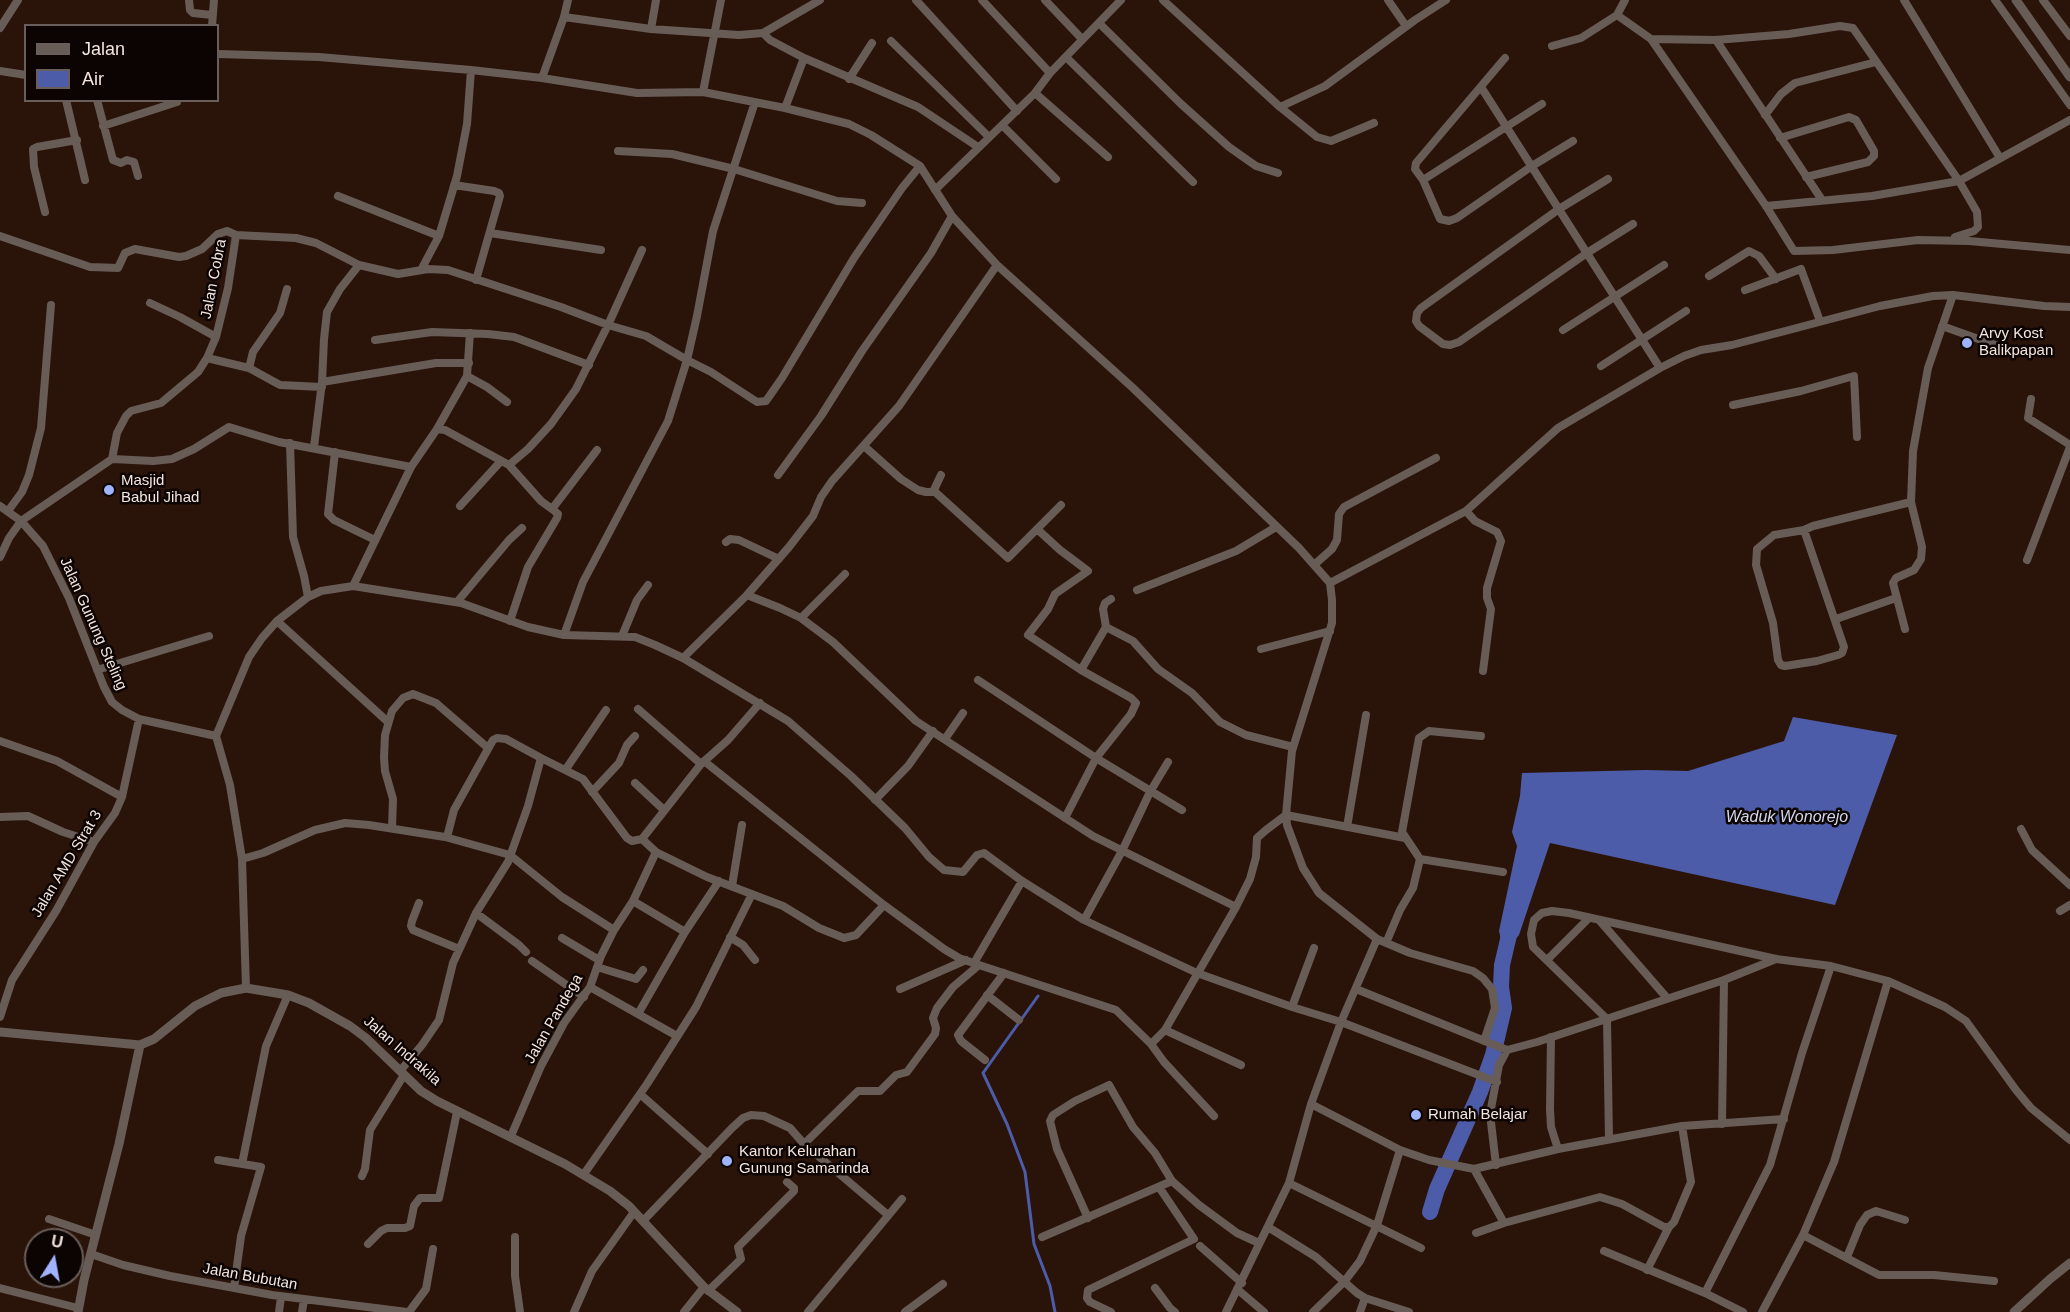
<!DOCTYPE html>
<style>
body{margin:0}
#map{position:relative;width:2070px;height:1312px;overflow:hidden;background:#2a140a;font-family:Helvetica,sans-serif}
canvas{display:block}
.legend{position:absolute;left:24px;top:24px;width:195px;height:78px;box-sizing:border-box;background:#0c0402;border:2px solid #695e5a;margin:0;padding:8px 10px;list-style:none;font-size:18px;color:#f4e5de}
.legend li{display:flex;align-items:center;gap:12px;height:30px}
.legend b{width:30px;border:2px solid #695e5a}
.north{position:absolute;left:24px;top:1228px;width:60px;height:60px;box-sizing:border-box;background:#0c0402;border:2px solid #695e5a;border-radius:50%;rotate:11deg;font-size:16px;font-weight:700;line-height:24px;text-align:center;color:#f4e5de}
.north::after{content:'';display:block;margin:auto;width:21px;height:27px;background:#a0b3fd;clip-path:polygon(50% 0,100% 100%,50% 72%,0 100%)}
</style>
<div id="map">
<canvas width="2070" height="1312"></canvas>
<ul class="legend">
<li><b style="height:8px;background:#685c57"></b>Jalan</li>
<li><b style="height:16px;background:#4d5ca8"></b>Air</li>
</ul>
<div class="north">U</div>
</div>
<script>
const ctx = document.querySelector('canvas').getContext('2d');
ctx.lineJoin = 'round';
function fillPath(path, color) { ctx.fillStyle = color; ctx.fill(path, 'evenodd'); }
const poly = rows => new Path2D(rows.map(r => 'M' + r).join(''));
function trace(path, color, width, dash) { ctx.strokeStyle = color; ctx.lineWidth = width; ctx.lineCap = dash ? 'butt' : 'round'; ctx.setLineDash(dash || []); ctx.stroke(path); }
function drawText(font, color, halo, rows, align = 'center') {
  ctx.font = font + ' Helvetica,sans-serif'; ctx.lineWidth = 5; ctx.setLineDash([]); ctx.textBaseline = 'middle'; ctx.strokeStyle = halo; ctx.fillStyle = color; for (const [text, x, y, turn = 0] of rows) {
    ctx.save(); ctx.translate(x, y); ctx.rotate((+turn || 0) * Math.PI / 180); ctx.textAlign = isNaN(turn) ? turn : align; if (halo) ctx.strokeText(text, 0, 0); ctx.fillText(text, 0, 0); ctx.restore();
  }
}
const water = poly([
 [1793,717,1897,735,1835,905,1550,843,1519,935,1504,953,1499,931,1517,846,1512,832,1520,796,1522,773,1646,770,1688,771,1784,741]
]);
const stream = poly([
 [1038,996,983,1073,1007,1124,1025,1172,1034,1244,1050,1286,1055,1312]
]);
const river = poly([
 [1430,1212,1437,1189,1480,1092,1493,1055,1504,1008,1501,987,1502,965,1510,931]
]);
const minor = poly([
 [189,0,190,10,193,13,212,15],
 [916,0,1017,111],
 [982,0,1050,73],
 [1045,0,1082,39],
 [1163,0,1280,107,1317,137,1331,141,1374,123],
 [1388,0,1406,26],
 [1904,0,2000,158],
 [1995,0,2070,105],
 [2043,0,2070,36],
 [1617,15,1625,0],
 [564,17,568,0],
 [1099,23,1180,103,1229,147,1256,166,1278,173],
 [212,26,214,0],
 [0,28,18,0],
 [651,29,656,0],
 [763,33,770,40,804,58,918,107,978,147],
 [1651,39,1716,40,1789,34,1840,26,1853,28,1959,181,1977,212,1978,227,1974,231,1955,237],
 [1716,40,1822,200],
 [891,41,989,137],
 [1552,46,1581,38,1617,15,1651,39,1766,206,1794,251,1833,250,1918,240,1969,241,2070,250],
 [218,54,319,57,471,70,542,78,637,93,703,92,785,108,849,124,871,135,920,166,952,216],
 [1066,57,1193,182],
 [0,71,26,75],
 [542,78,564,17,651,29,739,35,763,33,820,0],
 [849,79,872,43],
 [1481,87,1660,368],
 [703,92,721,0],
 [1035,93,1108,157],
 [66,100,85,180],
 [97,100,113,160,121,163,127,160,134,162,138,176],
 [1542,104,1423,180,1440,219,1449,221,1457,218,1532,166,1573,141],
 [1280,107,1325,86,1415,20,1446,0],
 [785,108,804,58],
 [1765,115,1781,94,1795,83,1876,62],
 [1002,125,1056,179],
 [103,126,177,102],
 [1780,138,1849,117,1856,120,1874,151,1874,156,1868,162,1806,177],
 [618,151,672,154,734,169,837,201,862,203],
 [1608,179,1559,209,1421,308,1417,313,1416,321,1419,326,1443,344,1450,345,1459,342,1587,253,1633,224],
 [1423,180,1415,169,1416,163,1505,58],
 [454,185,494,191,499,193,500,196,476,280],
 [935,190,1035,93,1050,73,1121,0],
 [338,196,439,236],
 [1766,206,1872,196,1959,181,2070,120],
 [45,212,34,167,33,149,37,147,77,140],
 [490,233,601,250],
 [0,236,90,267,118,268,125,253,135,249,179,257,186,256,202,249,218,234,227,231,236,235,296,238,316,243,359,265,398,274,428,269,448,270,561,307,608,325,646,336,687,360,711,372,757,402,766,401,782,378,854,258,902,188,920,166],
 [421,270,439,236,457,176,467,124,471,70],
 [1709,276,1749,251,1759,256,1776,279],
 [1745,290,1801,269,1820,321],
 [150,303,180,317,216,337],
 [1942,326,2015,352],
 [1563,330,1664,265],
 [375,340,432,332,488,334,514,337,589,365],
 [207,358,249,368,280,385,322,387],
 [1601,366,1686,311],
 [249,368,253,352,280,313,287,289],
 [467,376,487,387,507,402],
 [322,382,436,363,469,363],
 [2031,399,2028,418,2070,445],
 [1733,405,1801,391,1854,376,1857,437],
 [437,429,445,430,509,465,528,449,551,424,576,389,608,325,642,250],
 [290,443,293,537,304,576,308,597],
 [864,446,901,479,918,490,926,492,933,492,941,475],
 [314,447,322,382,324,339,327,312,340,289,359,265],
 [335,452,328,514,334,520,375,540],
 [112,459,153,461,172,459,194,449,229,427,279,442,411,467],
 [509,465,541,501,552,509,597,450],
 [778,475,821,416,862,351,931,253,952,216,997,265,1133,388,1299,548,1330,583,1332,600,1332,623,1292,751,1286,815,1287,825,1303,868,1319,893,1377,939,1410,953,1473,971,1483,978,1492,989,1495,1008,1484,1041],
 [934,491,1008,558,1061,505],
 [0,506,21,521,43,546,69,598,104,687,112,702,122,710,139,719,216,736],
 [460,506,501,461],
 [8,511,22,492,29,475,41,428,51,305],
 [1466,511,1475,521,1497,532,1501,541,1487,588,1487,598,1491,609,1483,671],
 [1037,529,1060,550,1088,571,1055,594,1048,609,1028,635,1081,670,1131,698,1136,703,1131,714,1096,758,1065,818],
 [1804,530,1844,647,1842,653,1838,655,1817,661,1785,666,1781,665,1778,660,1773,623,1756,565,1757,549,1774,535,1804,530,1813,526,1911,502,1913,451,1928,368,1953,295],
 [726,542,730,539,739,540,779,559],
 [0,557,9,538,21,521,112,459,117,433,126,416,131,411,161,403,198,372,207,358,216,337,228,288,236,235],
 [2027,560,2070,447],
 [1314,565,1332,549,1337,540,1339,514,1344,507,1436,458],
 [1330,583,1466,511,1558,428,1660,368,1684,356,1701,350,1732,345,1880,306,1933,296,1953,295,2044,306,2070,307],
 [353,586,411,467,437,429,467,376,470,333],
 [1137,590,1236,551,1276,527],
 [747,595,789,547,813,516,821,497,832,481,899,406,997,265],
 [1111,599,1105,603,1103,609,1106,627,1133,641,1158,669,1192,693,1220,722,1246,735,1293,747],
 [457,602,509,540,522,528],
 [801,618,845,574],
 [1836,619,1896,598],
 [277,621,388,722],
 [510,621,528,567,557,518,558,514,552,509],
 [1905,629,1893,583,1896,578,1914,570,1921,559,1922,547,1911,502],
 [564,635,583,582,668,421,687,360,697,316,713,231,755,102],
 [622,636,637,600,648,585],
 [1261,649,1330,631],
 [683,658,747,595,780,608,801,618,833,642,916,721,1093,836,1236,907],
 [97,670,209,636],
 [1081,670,1106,627],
 [978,680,1096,758,1182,810],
 [760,703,728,740,701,764,642,839,656,852,707,877,783,906,819,928,844,938,856,935,884,905],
 [638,709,701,764],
 [945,739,963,713],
 [0,741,57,761,122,797],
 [541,758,583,779,627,838,632,841,642,839],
 [704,761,884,905,944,949,959,958,979,965,1116,1010,1151,1044,1164,1062,1214,1116],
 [566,769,606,710],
 [635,783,664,810],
 [592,792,619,763,627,745,635,736],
 [875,800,908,766,933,731],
 [0,817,28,816,63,832,94,842],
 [1347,827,1366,715],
 [392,828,393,799,385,771,384,758,385,735,392,711,403,698,413,694,436,703,488,748],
 [2021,829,2032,850,2070,885],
 [242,859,263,853,315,830,345,823,369,825,445,837,510,855,562,897,614,930],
 [1420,859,1503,872],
 [732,886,742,825],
 [633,901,685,932],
 [419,903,412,921,411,926,413,930,459,949],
 [2060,911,2070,905],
 [476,913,519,945,526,952],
 [1084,920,1122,851,1150,792,1168,762],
 [1600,921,1667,998],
 [730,937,743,945,755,960],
 [562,938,599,960],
 [1386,943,1400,910,1413,888,1420,859,1402,832,1419,738,1429,731,1481,736],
 [1547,960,1589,918],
 [532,961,584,997],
 [974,963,1022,881],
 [597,967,636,979,643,970],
 [1888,981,1834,1162,1803,1235,1879,1275,1934,1275,1994,1281],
 [590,987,677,1036],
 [246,988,242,859,230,785,216,736,249,657,262,638,277,621,308,597,321,591,353,586,461,603,528,627,564,635,635,637,655,645,683,658,788,721,851,776,905,828,929,857,944,870,963,872,977,855,984,853,1022,881,1084,920,1197,973,1292,1007,1341,1022,1497,1082],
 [900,989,966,960],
 [1356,989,1507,1050],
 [987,995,1019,1020],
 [1292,1007,1314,948],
 [638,1014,685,932,719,881],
 [0,1017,12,980,56,911,94,842,115,813,122,797,139,719],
 [1165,1030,1241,1065],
 [1551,1037,1550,1109,1551,1127,1558,1149],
 [1151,1044,1165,1030,1236,907,1250,879,1256,857,1257,838,1266,830,1286,815,1405,838],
 [985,1060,961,1041,958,1035,1004,973],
 [400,1071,422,1045,439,1020,453,963,476,913,508,862,528,806,541,758,506,739,497,738,493,740,454,810,447,837],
 [640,1094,708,1154],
 [1311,1104,1400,1150,1429,1160,1474,1169,1558,1149,1682,1126],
 [1722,1124,1724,980],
 [511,1136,541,1066,564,1023,590,987,601,956,614,930,633,901,656,852],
 [1609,1139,1607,1019,1533,947,1531,934,1534,920,1542,913,1552,911,1569,913,1776,959,1831,966,1888,981,1945,1007,1966,1021,2016,1090,2031,1108,2070,1140],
 [804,1144,858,1091,880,1091,896,1075,907,1072,935,1034,936,1028,933,1018,937,1008,953,987,979,965],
 [218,1160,261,1167,241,1236,234,1288],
 [242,1164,266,1046,288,995],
 [1496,1165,1490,1114,1499,1065,1507,1050,1537,1042,1724,980,1776,959],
 [1474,1169,1504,1223,1600,1197,1622,1204,1664,1227,1669,1227,1674,1222,1691,1182,1682,1126,1784,1119],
 [584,1174,647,1084,696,1007,752,894],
 [362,1176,365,1169,370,1130,404,1075],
 [1289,1183,1421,1248],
 [1088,1218,1057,1149,1050,1121,1053,1115,1075,1101,1109,1085,1133,1127,1155,1153,1172,1181,1199,1205,1237,1233,1259,1243],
 [49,1219,96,1235],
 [643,1221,732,1128,743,1118,751,1115,764,1116,790,1128,804,1144,888,1215],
 [1268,1227,1316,1257,1357,1293,1365,1298,1409,1312],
 [1476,1233,1504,1223],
 [515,1237,515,1276,520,1312],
 [1042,1237,1172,1181],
 [368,1244,381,1231,387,1228,405,1228,410,1226,414,1206,420,1198,439,1198,457,1112],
 [1200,1246,1242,1283],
 [1604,1251,1705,1293,1743,1312],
 [91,1254,123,1265,170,1276,272,1295,407,1312],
 [1847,1257,1860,1225,1867,1215,1876,1211,1905,1220],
 [1647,1270,1669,1227],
 [0,1288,78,1308],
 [1155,1288,1170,1308,1175,1312],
 [1237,1289,1264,1312],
 [708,1291,741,1259,738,1247,794,1191,794,1188,787,1182],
 [1705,1293,1770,1165,1802,1053,1831,966],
 [279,1312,281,1297],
 [302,1312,304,1300],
 [409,1312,426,1289,433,1249],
 [574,1312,592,1271,634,1212],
 [684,1312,704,1287],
 [808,1312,902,1199],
 [905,1312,943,1284],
 [1111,1312,1090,1302,1087,1298,1088,1290,1194,1239,1159,1187],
 [1226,1312,1289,1183,1311,1104,1341,1022,1377,939],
 [1313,1312,1344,1282,1360,1261,1377,1225,1400,1150],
 [1360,1312,1365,1298],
 [1762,1312,1803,1235]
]);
const tertiary = poly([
 [2016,0,2070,77],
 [0,1032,140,1045,154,1039,195,1006,221,993,246,988,288,995,309,1003,350,1026,366,1038,421,1091,437,1101,565,1164,610,1191,629,1206,704,1287,737,1312],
 [78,1312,84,1280,119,1144,140,1045],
 [2014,1312,2050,1279,2070,1263]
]);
const markers = [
 [1967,343,6,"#a0b3fd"],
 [109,490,6,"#a0b3fd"],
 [1416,1115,6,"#a0b3fd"],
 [727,1161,6,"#a0b3fd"]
];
const streetNames = [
 ["Jalan Cobra",214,279,-79],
 ["Jalan Gunung Steling",93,624,66],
 ["Jalan AMD Strat 3",67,864,-59],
 ["Jalan Pandega",554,1019,-60],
 ["Jalan Indrakila",402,1051,41],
 ["Jalan Bubutan",250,1277,10]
];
const poiNames = [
 ["Arvy Kost",1979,334],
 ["Balikpapan",1979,351],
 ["Masjid",121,481],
 ["Babul Jihad",121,498],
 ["Rumah Belajar",1428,1115],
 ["Kantor Kelurahan",739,1152],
 ["Gunung Samarinda",739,1169]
];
const waterNames = [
 ["Waduk Wonorejo",1787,818]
];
fillPath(water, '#4d5ca8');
trace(stream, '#4d5ca8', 3);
trace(river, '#4d5ca8', 16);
trace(minor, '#685c57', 8);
trace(tertiary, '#685c57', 9);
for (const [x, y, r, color] of markers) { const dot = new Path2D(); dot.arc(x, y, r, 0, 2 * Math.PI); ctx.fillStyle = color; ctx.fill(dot); trace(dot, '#0c0402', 2); }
drawText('15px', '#f4e5de', '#0c0402', streetNames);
drawText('15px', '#f4e5de', '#0c0402', poiNames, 'left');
drawText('italic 16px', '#d0d6ec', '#0c0402', waterNames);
</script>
